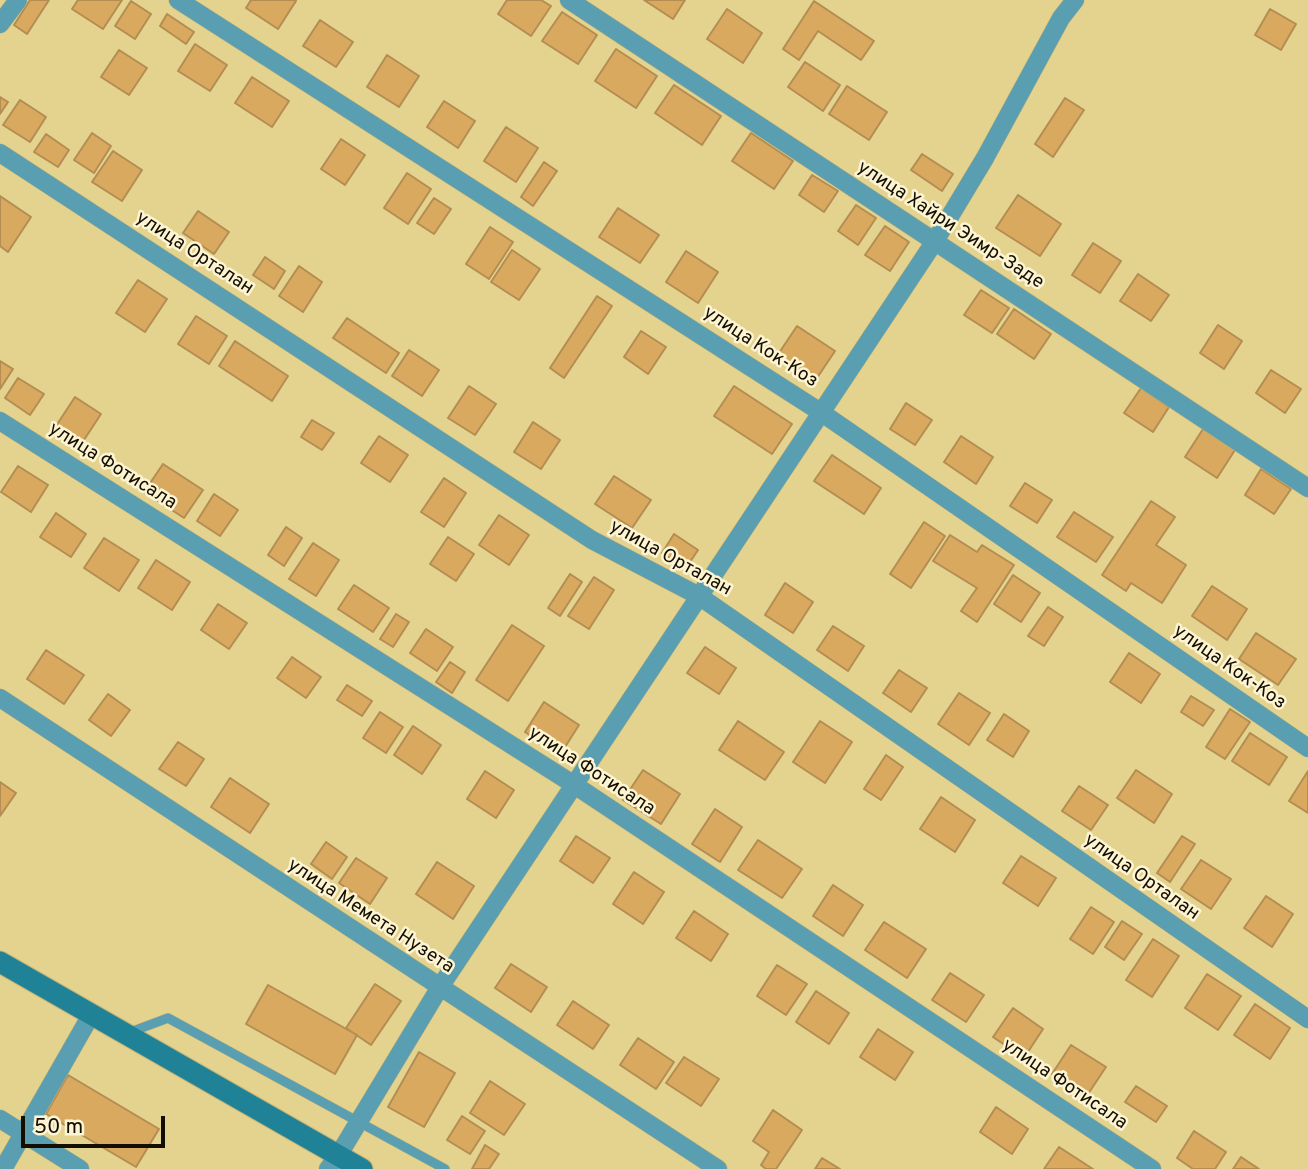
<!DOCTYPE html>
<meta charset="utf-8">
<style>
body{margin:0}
#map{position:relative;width:1308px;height:1169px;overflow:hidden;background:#e4d38e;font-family:Overpass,sans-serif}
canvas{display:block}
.scale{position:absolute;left:21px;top:1116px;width:144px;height:32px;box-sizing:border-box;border:4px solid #140e00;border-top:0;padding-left:9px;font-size:21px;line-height:24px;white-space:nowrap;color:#140e00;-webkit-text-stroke:5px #fcf4d2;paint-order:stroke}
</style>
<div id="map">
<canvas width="1308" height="1169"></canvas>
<div class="scale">50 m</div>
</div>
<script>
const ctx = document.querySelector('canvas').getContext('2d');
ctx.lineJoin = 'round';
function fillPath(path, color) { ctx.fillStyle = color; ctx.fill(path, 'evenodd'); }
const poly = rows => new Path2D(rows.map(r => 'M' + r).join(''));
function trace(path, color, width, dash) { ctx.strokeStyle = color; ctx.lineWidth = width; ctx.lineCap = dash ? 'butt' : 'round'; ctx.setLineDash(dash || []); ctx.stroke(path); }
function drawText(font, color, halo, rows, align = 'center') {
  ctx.font = font + ' Overpass,sans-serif'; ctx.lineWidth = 5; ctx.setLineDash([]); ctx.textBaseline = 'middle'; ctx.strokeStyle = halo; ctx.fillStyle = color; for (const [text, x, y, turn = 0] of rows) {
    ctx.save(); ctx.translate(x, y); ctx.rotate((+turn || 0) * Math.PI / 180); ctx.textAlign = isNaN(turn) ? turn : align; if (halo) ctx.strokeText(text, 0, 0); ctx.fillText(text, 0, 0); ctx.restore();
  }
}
const building = poly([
 [30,0,49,0,27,34,14,25,30,0],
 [78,0,122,0,103,29,72,9,78,0],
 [251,0,294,0,296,1,278,29,246,8,251,0],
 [507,0,541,0,551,6,531,36,498,14,507,0],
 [644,0,685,0,673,19,644,0],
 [131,1,151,14,135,39,115,26,131,1],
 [814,1,874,41,861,60,818,31,799,60,783,49,814,1],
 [727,9,762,33,743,63,707,39,727,9],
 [1270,9,1296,24,1281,50,1255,35,1270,9],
 [562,12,597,35,578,64,542,41,562,12],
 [167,14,194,32,186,44,160,26,167,14],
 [320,20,353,42,336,67,303,46,320,20],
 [195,44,227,65,210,91,178,71,195,44],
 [616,49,657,76,636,108,595,81,616,49],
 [119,50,147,68,129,95,101,77,119,50],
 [387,55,419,76,399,107,367,87,387,55],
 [805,62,840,85,823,111,788,87,805,62],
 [252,77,289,101,272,127,235,103,252,77],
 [674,85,721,116,702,145,655,113,674,85],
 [847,86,887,112,869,140,829,114,847,86],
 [0,97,8,102,0,114,0,97],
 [1065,98,1084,110,1053,157,1035,144,1065,98],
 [20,100,46,117,30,142,3,125,20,100],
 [444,101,475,121,458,148,427,127,444,101],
 [506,127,538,148,516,182,484,161,506,127],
 [92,133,111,146,94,173,74,160,92,133],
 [751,133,793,161,774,189,732,161,751,133],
 [46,134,69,150,58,167,34,152,46,134],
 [341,139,365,155,345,185,321,169,341,139],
 [113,151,142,170,122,201,92,182,113,151],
 [922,154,953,174,942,191,911,170,922,154],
 [544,162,557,171,533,206,521,197,544,162],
 [407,173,431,189,408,224,384,208,407,173],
 [812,175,838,191,824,212,799,195,812,175],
 [1018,195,1061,224,1040,256,996,228,1018,195],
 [0,196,31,217,8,252,0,246,0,196],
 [434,198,451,209,434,234,417,223,434,198],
 [856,205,876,218,858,245,838,231,856,205],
 [618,208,659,235,640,263,599,237,618,208],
 [198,211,229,232,214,254,183,233,198,211],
 [885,226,909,242,890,271,865,255,885,226],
 [490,227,513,242,489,279,466,264,490,227],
 [1093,243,1121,261,1100,293,1072,275,1093,243],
 [512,250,540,269,519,300,491,282,512,250],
 [686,251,718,272,698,303,666,282,686,251],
 [265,257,285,271,274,289,253,275,265,257],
 [299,266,322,282,303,312,279,296,299,266],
 [1138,274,1169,295,1151,321,1120,301,1138,274],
 [138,280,167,299,145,332,116,313,138,280],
 [981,290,1009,308,992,333,964,315,981,290],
 [597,296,612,306,564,378,550,368,597,296],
 [1014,309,1051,334,1034,359,997,334,1014,309],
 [196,316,227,336,209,364,178,344,196,316],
 [347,318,399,353,386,373,333,338,347,318],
 [1218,325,1242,341,1224,369,1200,353,1218,325],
 [797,326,835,351,815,381,777,356,797,326],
 [641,331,666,347,648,374,624,357,641,331],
 [235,341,288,376,272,401,219,366,235,341],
 [409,350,439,370,422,396,392,376,409,350],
 [0,361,13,369,0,389,0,361],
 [1271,370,1301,389,1285,413,1256,393,1271,370],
 [18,378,44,394,30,415,5,398,18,378],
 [469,386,496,404,475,435,448,418,469,386],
 [734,386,792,424,772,454,714,416,734,386],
 [1141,388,1169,407,1153,432,1124,413,1141,388],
 [75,397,101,414,80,446,54,429,75,397],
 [906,403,932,420,915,445,890,429,906,403],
 [312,420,334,433,322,450,301,437,312,420],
 [533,422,560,440,541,469,514,452,533,422],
 [1203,429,1235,450,1217,478,1185,457,1203,429],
 [379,436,408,455,390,482,361,463,379,436],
 [961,436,993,457,976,484,944,462,961,436],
 [832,455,881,488,864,514,814,481,832,455],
 [163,464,203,490,184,518,144,492,163,464],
 [18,466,48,485,31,512,1,492,18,466],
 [1261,469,1291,489,1274,514,1245,495,1261,469],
 [614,476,651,500,632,528,595,504,614,476],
 [444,478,466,493,444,527,421,512,444,478],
 [1025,483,1052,500,1037,523,1010,506,1025,483],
 [214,494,238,510,220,536,197,521,214,494],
 [1151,501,1175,517,1156,545,1186,565,1162,603,1131,583,1126,591,1102,575,1151,501],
 [1074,512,1113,537,1096,562,1057,537,1074,512],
 [56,513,86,534,71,557,40,537,56,513],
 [499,515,529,535,509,565,479,545,499,515],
 [924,522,945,536,911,588,890,574,924,522],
 [286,527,302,538,284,566,268,555,286,527],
 [674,534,698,550,686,568,662,553,674,534],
 [950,535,977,552,982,545,1014,565,977,622,961,611,977,588,933,561,950,535],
 [448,537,474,554,456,581,430,564,448,537],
 [104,538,139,560,119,591,84,568,104,538],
 [313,543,339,560,316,596,289,579,313,543],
 [156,560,190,582,172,610,138,588,156,560],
 [570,574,582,582,560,616,548,608,570,574],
 [1013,575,1040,593,1021,622,994,604,1013,575],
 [594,577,614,590,589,629,568,616,594,577],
 [785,583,813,602,793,633,765,615,785,583],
 [354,585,389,608,373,632,338,609,354,585],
 [1212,586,1247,609,1227,640,1192,616,1212,586],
 [218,604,247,623,229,649,201,630,218,604],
 [1048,607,1063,617,1044,646,1028,636,1048,607],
 [396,614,409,622,393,647,380,639,396,614],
 [512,625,544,646,508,701,476,680,512,625],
 [833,626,864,646,848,671,817,650,833,626],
 [426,629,453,647,437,671,410,653,426,629],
 [1256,633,1296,659,1278,685,1239,659,1256,633],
 [705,647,736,668,719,694,687,673,705,647],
 [46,650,84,675,64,704,27,679,46,650],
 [1129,653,1160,674,1141,703,1110,682,1129,653],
 [292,657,321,677,306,698,277,678,292,657],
 [450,662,465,672,452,693,436,682,450,662],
 [899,670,927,688,911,712,883,693,899,670],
 [347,685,372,701,362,716,337,700,347,685],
 [959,693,990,713,969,745,938,724,959,693],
 [108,694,130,710,111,736,89,720,108,694],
 [1191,696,1214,710,1203,726,1181,712,1191,696],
 [544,702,579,725,560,755,525,732,544,702],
 [1230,709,1250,722,1225,759,1206,747,1230,709],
 [380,712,403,727,386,753,363,738,380,712],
 [1004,714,1029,731,1013,757,987,740,1004,714],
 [738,721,784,752,765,780,719,750,738,721],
 [820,721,852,742,825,783,793,762,820,721],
 [413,726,441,745,422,774,394,755,413,726],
 [1250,733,1287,757,1269,785,1232,761,1250,733],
 [178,742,204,759,186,786,159,769,178,742],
 [886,755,903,767,881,800,864,789,886,755],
 [643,770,680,794,661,824,623,800,643,770],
 [1136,770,1172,794,1154,823,1117,798,1136,770],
 [485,771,514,790,496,818,467,799,485,771],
 [1308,771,1308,813,1289,801,1308,771],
 [230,778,269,804,250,833,211,807,230,778],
 [0,782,16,793,0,816,0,782],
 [1079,786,1108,805,1091,830,1062,811,1079,786],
 [941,797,975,820,955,852,920,829,941,797],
 [715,809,742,827,720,862,692,844,715,809],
 [576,836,610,858,593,883,560,861,576,836],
 [1182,836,1195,844,1170,882,1157,873,1182,836],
 [758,840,802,869,782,898,738,870,758,840],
 [326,842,347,857,332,879,311,864,326,842],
 [1021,856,1056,878,1038,906,1003,883,1021,856],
 [356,858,387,878,370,904,339,883,356,858],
 [1201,860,1231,879,1211,909,1181,889,1201,860],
 [437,862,474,886,453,919,416,894,437,862],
 [634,872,664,892,643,924,613,904,634,872],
 [833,885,863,905,843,936,813,916,833,885],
 [1266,896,1293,914,1272,947,1244,928,1266,896],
 [1091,907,1114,922,1093,954,1070,939,1091,907],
 [694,911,728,934,711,961,676,938,694,911],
 [1122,921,1142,934,1124,960,1105,947,1122,921],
 [884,922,926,949,907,978,865,950,884,922],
 [1153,939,1179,956,1152,997,1126,980,1153,939],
 [511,964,547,987,531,1012,495,988,511,964],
 [777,965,807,984,786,1015,757,996,777,965],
 [950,973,984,995,966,1022,932,1000,950,973],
 [1207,974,1241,996,1218,1030,1185,1008,1207,974],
 [375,984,401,1001,371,1045,346,1028,375,984],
 [268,985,357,1035,335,1074,246,1024,268,985],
 [816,991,849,1013,829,1044,796,1022,816,991],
 [573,1001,609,1025,593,1049,557,1025,573,1001],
 [1255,1004,1290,1028,1270,1059,1234,1035,1255,1004],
 [1013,1008,1043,1029,1024,1058,993,1037,1013,1008],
 [878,1029,913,1052,895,1080,860,1057,878,1029],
 [638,1038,674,1062,656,1089,620,1065,638,1038],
 [1071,1045,1106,1067,1086,1097,1052,1074,1071,1045],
 [419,1052,455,1073,424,1127,388,1107,419,1052],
 [684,1057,719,1079,701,1106,666,1083,684,1057],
 [68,1075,159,1129,136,1167,46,1114,68,1075],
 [490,1081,525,1104,504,1135,470,1113,490,1081],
 [1136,1086,1167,1106,1156,1122,1125,1102,1136,1086],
 [996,1107,1028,1129,1012,1154,980,1132,996,1107],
 [773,1110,802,1130,776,1169,766,1169,761,1165,769,1152,753,1141,773,1110],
 [462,1116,485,1131,470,1154,447,1140,462,1116],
 [1194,1131,1226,1152,1215,1169,1193,1169,1177,1158,1194,1131],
 [485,1145,499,1154,489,1169,472,1169,485,1145],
 [1059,1147,1093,1169,1044,1169,1059,1147],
 [1241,1157,1259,1169,1233,1169,1241,1157],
 [822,1158,840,1169,815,1169,822,1158]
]);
const service = poly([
 [128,1033,168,1018,445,1169]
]);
const minor = poly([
 [178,0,822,413,1308,748],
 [569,0,1308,488],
 [0,24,18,0],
 [0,153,592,540,699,596,1308,1019],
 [0,421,573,784,1152,1169],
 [0,698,718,1169],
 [0,1119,80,1169],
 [3,1169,91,1015],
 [328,1169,338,1156,440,987,935,241,985,158,1061,18,1075,0]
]);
const secondary = poly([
 [0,962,362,1169]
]);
const streetNames = [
 ["улица Хайри Эимр-Заде",950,226,33],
 ["улица Орталан",194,254,33],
 ["улица Кок-Коз",760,348,33],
 ["улица Фотисала",112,467,32],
 ["улица Орталан",670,559,29],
 ["улица Кок-Коз",1229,668,35],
 ["улица Фотисала",591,772,33],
 ["улица Орталан",1141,878,35],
 ["улица Мемета Нузета",370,917,33],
 ["улица Фотисала",1064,1085,34]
];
fillPath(building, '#d9a960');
trace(building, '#b48d52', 2);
trace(service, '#c3b377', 10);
trace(minor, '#c3b377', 19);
trace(secondary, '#c3b377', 23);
trace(service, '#599fb1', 9);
trace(minor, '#599fb1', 18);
trace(secondary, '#208297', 21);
drawText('19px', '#140e00', '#fcf4d2', streetNames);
</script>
